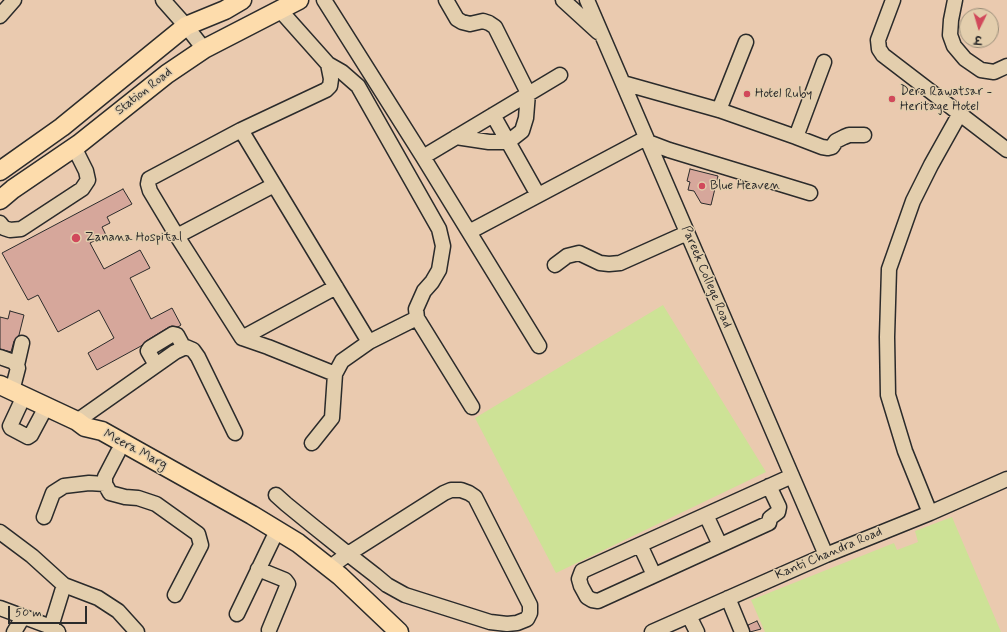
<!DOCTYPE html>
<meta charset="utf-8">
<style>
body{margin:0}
#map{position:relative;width:1007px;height:632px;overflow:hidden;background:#eacaaf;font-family:Mynerve,"Playpen Sans Deva",sans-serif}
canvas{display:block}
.north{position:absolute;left:959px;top:8px;width:40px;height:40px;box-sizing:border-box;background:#e3cead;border:1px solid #998d79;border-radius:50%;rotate:185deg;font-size:11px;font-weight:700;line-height:16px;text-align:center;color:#2b2b2b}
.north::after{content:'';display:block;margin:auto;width:14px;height:18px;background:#d1495b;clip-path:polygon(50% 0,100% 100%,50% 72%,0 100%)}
.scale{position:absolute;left:8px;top:606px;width:79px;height:18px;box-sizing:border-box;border:2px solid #2b2b2b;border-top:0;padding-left:5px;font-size:12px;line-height:14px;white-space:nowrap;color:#2b2b2b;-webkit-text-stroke:3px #e3cead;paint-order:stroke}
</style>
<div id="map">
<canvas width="1007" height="632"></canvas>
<div class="north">उ</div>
<div class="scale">50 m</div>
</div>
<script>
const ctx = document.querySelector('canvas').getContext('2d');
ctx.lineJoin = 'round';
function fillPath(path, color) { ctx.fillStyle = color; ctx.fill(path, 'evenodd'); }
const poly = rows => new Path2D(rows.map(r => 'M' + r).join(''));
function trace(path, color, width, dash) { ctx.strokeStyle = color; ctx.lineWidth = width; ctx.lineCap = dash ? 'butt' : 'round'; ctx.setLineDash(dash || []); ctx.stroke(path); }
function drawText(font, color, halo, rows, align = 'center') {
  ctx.font = font + ' Mynerve,sans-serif'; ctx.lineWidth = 3; ctx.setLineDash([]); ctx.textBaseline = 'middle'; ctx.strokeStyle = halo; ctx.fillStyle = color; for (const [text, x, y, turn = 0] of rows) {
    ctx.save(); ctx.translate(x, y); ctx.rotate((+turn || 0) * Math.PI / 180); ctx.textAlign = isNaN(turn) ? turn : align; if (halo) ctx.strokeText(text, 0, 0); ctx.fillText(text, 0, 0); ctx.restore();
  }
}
const green = poly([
 [663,305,766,472,556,573,475,418],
 [952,517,1001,632,765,632,751,600,894,543,897,550,918,542,915,531]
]);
const building = poly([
 [690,169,718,176,711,205,701,203,694,191,688,190,690,182,687,181,690,169],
 [123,189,132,204,107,217,110,223,102,227,106,235,90,243,104,269,140,250,150,268,130,278,151,319,172,308,181,325,178,327,172,326,169,327,146,341,141,346,97,370,88,353,114,338,99,310,58,332,38,295,28,300,2,253,123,189],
 [10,311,24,315,19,335,14,341,11,352,0,349,0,317,8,319,10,311],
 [757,621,761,629,750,632,748,625,757,621]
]);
const minor = poly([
 [163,0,186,26,204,49],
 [324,0,423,157,539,346],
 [446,0,457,19,462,22,470,24,483,21,489,23,495,27,528,93,526,118,522,131,508,142,489,142,456,137],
 [563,0,598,32],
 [587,0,826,555],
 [893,0,878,40,879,49,883,55,1007,150],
 [955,0,951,20,950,35,954,46,965,59,981,70,994,72,1007,66],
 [279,9,328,64,331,79,330,86,326,90,241,130,149,179,148,184,150,191,177,236,242,338,268,347,335,374,342,361,369,342,417,318],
 [0,16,14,0],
 [328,64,342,72,358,86,439,229,443,246,439,270,432,282,424,291,416,309,417,318,472,407],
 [623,83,719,110,796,137,824,62],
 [719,110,746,42],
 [493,115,538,195],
 [241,130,369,342],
 [796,137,822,147,828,148,832,147,836,141,844,137,849,135,864,135],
 [648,142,669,150,810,193],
 [423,157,560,75],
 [0,223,4,228,10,230,21,229,82,189,88,180,86,171,74,147],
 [469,232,646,138],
 [177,236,274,185],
 [555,265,567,256,579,253,600,263,609,264,620,263,687,233],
 [242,338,336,287],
 [0,357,14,362,18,368,12,391],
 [17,365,22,343],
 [156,365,148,351,150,348,173,334,177,335,184,348],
 [24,396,10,426,11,428,28,437,31,435,46,407],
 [77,421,175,352,186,347,193,350,198,357,235,433],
 [312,443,332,418,335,374],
 [118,452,105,477,105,484,110,493,125,497,138,498,156,504,198,534,201,545,175,595],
 [769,486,779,507,778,512,770,518,769,523,598,601,592,600,587,597,581,586,579,579,582,571,792,476],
 [276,495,286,504,313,526,348,554,375,575,387,585,405,595,490,622,507,624,517,623,527,619,530,613,530,605,475,497,469,493,461,490,451,490,444,493,348,554,329,568],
 [930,513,905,451,888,395,887,337,889,269,913,201,931,165,959,115],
 [706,515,720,545],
 [44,517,53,493,64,486,89,483,105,484],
 [0,532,32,556,64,585,51,627],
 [640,545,654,575],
 [258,569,285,580,288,584,269,630],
 [64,585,98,598,118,611,137,632],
 [728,598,742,632],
 [0,608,51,627,58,632],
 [237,614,273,539],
 [689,616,697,632],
 [14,632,23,617],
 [652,632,826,555,930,513,1007,479]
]);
const major = poly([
 [0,171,62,127,186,26,225,10,242,0],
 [0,200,13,189,79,144,167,74,204,49,299,0],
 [0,385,77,421,85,427,102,431,252,515,298,543,340,576,399,632]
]);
const markers = [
 [747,94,4,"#d1495b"],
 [892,99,4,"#d1495b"],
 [702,186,4,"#d1495b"],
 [76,238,5,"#d1495b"]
];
const streetNames = [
 ["Station Road",144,92,-38],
 ["Pareek College Road",706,277,67],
 ["Meera Marg",135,450,28],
 ["Kanti Chandra Road",829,554,-23]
];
const poiNames = [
 ["Dera Rawatsar -",900,92],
 ["Heritage Hotel",900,107],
 ["Hotel Ruby",755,94],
 ["Blue Heaven",710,186],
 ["Zanana Hospital",85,238]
];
fillPath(green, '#cde296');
fillPath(building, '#d6a79b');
trace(building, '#2b2b2b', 1);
trace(minor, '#2b2b2b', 17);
trace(major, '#2b2b2b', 21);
trace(minor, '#e3cead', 14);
trace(major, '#fddcac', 18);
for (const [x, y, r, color] of markers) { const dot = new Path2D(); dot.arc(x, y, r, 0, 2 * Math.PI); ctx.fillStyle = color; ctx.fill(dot); trace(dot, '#e3cead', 1.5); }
drawText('13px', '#2b2b2b', '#e3cead', streetNames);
drawText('13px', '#2b2b2b', '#e3cead', poiNames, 'left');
</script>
